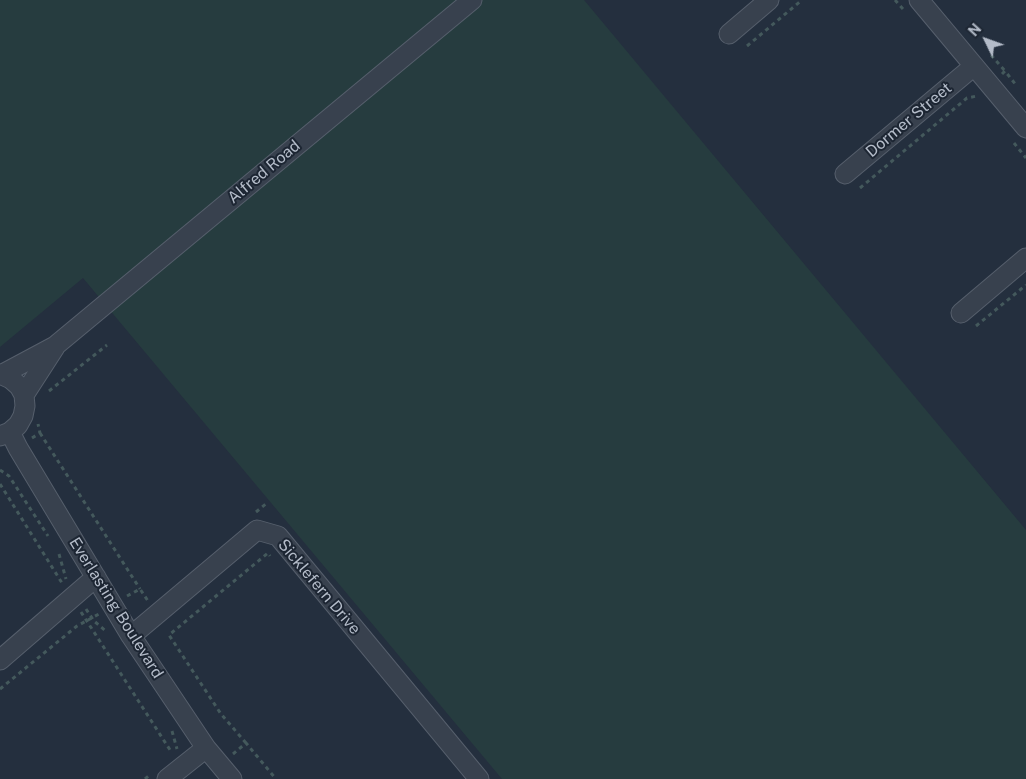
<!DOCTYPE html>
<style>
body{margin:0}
#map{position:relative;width:1026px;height:779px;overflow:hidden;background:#242f3e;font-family:"Public Sans",sans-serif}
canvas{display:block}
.north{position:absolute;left:961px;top:15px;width:50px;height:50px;-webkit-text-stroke:4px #1d2633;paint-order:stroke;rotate:312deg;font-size:14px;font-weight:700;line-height:20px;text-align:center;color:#b4bcc9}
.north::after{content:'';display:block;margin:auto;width:18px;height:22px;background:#b4bcc9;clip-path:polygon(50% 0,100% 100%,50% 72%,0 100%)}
</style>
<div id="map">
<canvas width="1026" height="779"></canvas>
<div class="north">N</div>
</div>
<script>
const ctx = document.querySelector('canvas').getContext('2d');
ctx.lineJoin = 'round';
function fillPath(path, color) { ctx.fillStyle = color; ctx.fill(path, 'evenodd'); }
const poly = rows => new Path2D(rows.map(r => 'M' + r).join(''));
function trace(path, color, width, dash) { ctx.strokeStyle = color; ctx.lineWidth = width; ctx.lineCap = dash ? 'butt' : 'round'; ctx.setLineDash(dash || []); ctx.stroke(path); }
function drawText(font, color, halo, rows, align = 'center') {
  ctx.font = font + ' "Public Sans",sans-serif'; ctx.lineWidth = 4; ctx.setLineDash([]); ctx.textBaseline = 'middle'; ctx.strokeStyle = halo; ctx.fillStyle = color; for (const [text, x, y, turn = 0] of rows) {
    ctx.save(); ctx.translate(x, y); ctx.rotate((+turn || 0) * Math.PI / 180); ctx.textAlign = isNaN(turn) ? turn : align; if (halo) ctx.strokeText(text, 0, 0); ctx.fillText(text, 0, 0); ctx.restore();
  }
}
const green = poly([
 [0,0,584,0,1026,530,1026,779,502,779,83,278,0,347]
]);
const path = poly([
 [895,0,903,9],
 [747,46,802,0],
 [991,55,1005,71],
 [1002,74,1005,71,1016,85],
 [1014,143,1026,158],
 [860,188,967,98,977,96],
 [976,326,1026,285],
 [49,391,107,345],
 [40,433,140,589],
 [32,438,40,433,38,424],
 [0,470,9,476,48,536],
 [0,484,62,583],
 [256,512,267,503],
 [59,554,66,579],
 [127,596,140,589,148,601],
 [86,609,94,621,107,632],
 [81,612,172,753],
 [0,689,77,626,99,614],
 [172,731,177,749],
 [246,743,221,714,169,635,268,553,270,556],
 [233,754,246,743,276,779],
 [145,779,151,774]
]);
const minor = poly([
 [919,0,1026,128],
 [729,34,769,0],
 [845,174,974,66],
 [961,313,1026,258],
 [0,374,11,379,19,386,24,395,25,406,23,416,18,425,10,432,0,436],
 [1,375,55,346,472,0],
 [24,395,55,347],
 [10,432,18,448,131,636,206,748,232,779],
 [131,636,257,530,278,536,479,779],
 [0,660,96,577],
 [167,779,206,748]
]);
const streetNames = [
 ["Dormer Street",909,120,-40],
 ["Alfred Road",264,172,-40],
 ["Sicklefern Drive",319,587,50],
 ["Everlasting Boulevard",116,608,58]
];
fillPath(green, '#263c3f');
trace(minor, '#565f6c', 21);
trace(path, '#44595c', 3, [4, 4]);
trace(minor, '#38414e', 19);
drawText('16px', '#b4bcc9', '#1d2633', streetNames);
</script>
